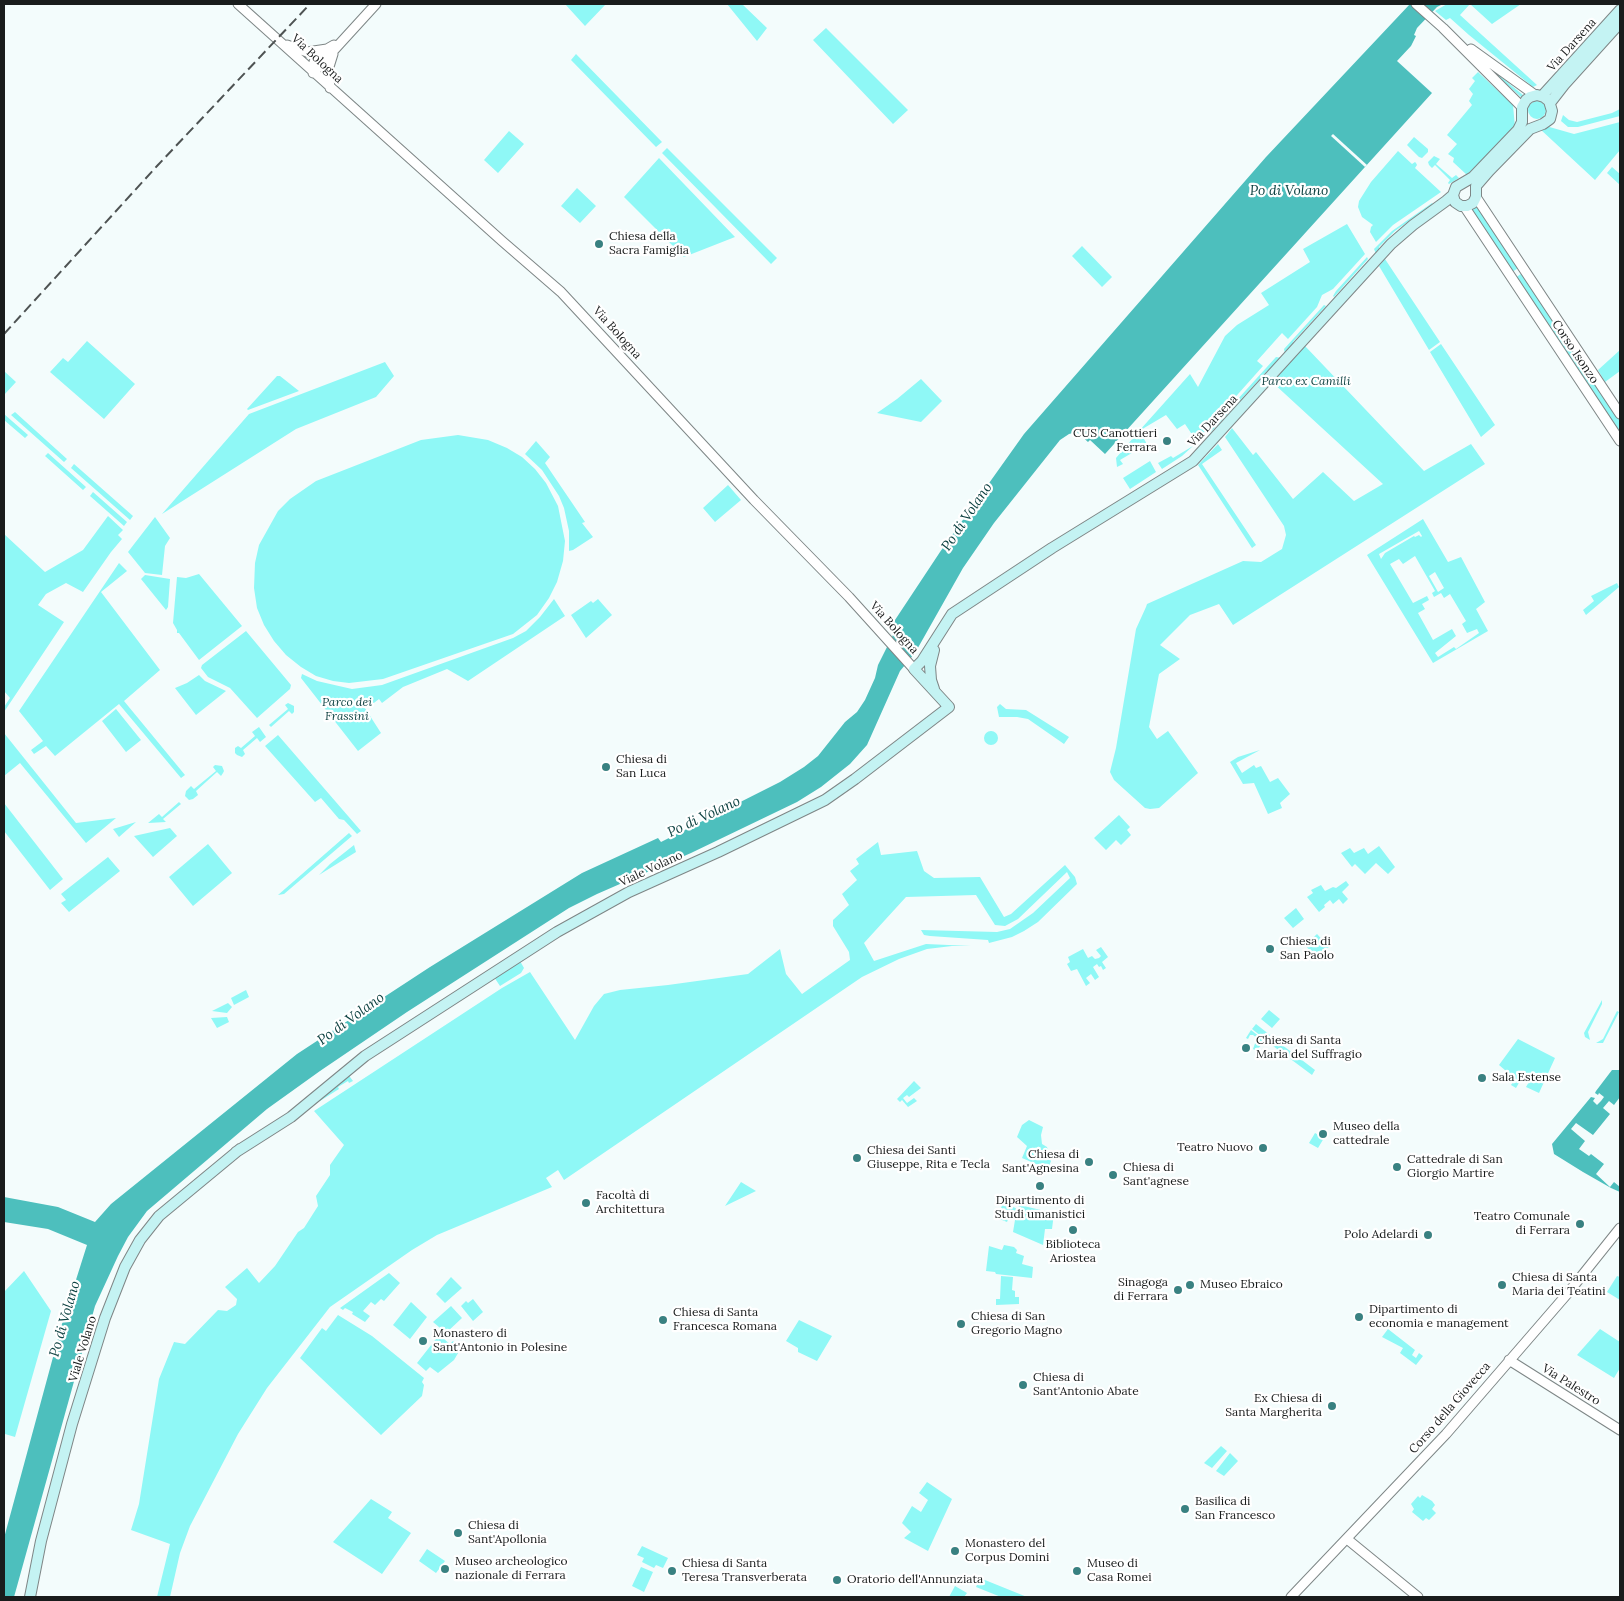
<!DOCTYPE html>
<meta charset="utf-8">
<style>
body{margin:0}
#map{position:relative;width:1624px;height:1601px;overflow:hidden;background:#f3fcfc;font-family:Lora,serif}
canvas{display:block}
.frame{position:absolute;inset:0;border:5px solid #191c1c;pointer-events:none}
</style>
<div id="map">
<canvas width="1624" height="1601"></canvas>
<div class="frame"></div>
</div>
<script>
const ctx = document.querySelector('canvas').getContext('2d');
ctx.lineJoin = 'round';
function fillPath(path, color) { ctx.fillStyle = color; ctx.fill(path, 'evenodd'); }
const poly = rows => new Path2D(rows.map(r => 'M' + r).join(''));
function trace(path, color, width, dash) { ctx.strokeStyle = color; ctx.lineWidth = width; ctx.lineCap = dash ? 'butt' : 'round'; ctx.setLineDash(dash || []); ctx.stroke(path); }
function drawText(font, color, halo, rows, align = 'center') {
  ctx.font = font + ' Lora,serif'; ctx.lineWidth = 4.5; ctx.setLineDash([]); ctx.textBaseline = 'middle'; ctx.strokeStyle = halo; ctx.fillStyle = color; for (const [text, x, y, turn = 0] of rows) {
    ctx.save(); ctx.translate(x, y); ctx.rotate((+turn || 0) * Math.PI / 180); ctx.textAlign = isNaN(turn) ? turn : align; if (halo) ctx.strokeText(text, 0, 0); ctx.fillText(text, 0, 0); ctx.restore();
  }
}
const green = poly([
 [565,4,606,4,585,26],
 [727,4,742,4,767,28,757,41],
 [1447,4,1521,4,1492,24,1470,4,1460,15,1537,85,1533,87,1469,35,1450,18,1446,20,1435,11],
 [826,28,908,110,893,124,813,40],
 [1462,45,1523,95,1521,97],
 [576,54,662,142,656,147,571,60],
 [1478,72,1513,105,1515,127,1467,175,1453,162,1454,158,1448,154,1457,144,1447,135,1472,105,1469,101,1473,94,1469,89,1475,81,1472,78],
 '1528 110a9 9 0 1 1 18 0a9 9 0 1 1-18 0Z',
 [1620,109,1620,116,1578,127,1568,127,1561,121,1563,115,1569,120,1577,122,1612,113],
 [1620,122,1620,150,1595,180,1540,129,1546,126,1574,134],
 [509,131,524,144,498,173,484,160],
 [1414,137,1428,149,1428,152,1422,158,1419,157,1407,145],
 [667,148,777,258,771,264,662,153],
 [1398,151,1412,164,1415,162,1416,163,1417,165,1415,168,1441,192,1393,225,1376,242,1370,232,1371,227,1373,225,1362,217,1358,207,1359,201,1371,182],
 [1434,156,1440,159,1436,164,1452,178,1456,175,1459,178,1449,184,1448,183,1450,180,1435,165,1432,168,1429,165,1428,162],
 [659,158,735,237,684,257,624,197],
 [1612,167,1620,174,1620,185,1607,173],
 [577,188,596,206,580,223,561,206],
 [1432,203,1433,204,1395,231,1379,247,1379,251,1376,254,1374,249,1392,231],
 [1477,203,1520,267,1512,272,1469,208],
 [1347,224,1365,254,1333,289,1322,295,1317,307,1288,339,1282,333,1257,361,1263,366,1206,430,1197,442,1185,424,1177,429,1166,415,1139,431,1190,374,1198,387,1225,336,1237,325,1269,305,1261,293,1310,262,1303,249],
 [1082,246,1112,277,1102,287,1072,256],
 [1367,257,1368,259,1334,297,1333,296,1336,291],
 [1385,259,1440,342,1429,350,1379,266],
 [1522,273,1620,421,1620,437,1514,279],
 [1324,305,1326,306,1293,342,1294,344,1285,354,1284,349],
 [87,341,135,384,104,419,50,372,63,358,68,362],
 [1441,344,1495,425,1481,437,1430,352],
 [1305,346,1424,471,1471,444,1485,464,1233,625,1219,604,1190,615,1160,645,1180,659,1159,674,1149,727,1157,739,1168,731,1198,773,1159,808,1150,809,1145,808,1114,780,1110,772,1116,748,1136,629,1146,607,1147,604,1243,561,1261,562,1282,549,1286,535,1284,526,1225,437,1232,428,1253,455,1256,452,1293,499,1323,472,1354,501,1383,484,1272,382],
 [1620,350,1620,371,1605,382,1598,370],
 [1276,357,1282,358,1269,372,1267,371,1211,432,1207,433],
 [385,362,394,376,376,397,296,429,162,514,249,414],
 [4,371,16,382,4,395],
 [277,376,280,376,299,391,248,410,247,409],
 [921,379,942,401,921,422,877,413,897,399],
 [15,412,67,459,64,462,11,415],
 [4,414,28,435,25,438,4,420],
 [1139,431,1147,444,1120,460,1123,464,1117,467,1116,458],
 [458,435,488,440,507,448,522,457,535,469,546,483,558,506,565,541,563,561,557,582,549,598,537,615,513,634,383,679,349,683,333,681,316,676,301,667,286,655,274,641,264,625,257,608,254,588,255,563,259,545,278,511,290,499,316,481,421,440],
 [536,441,550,457,545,463,585,522,582,523,593,537,573,550,569,551,569,531,564,508,559,496,542,470,525,454],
 [1218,444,1222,450,1202,464,1256,545,1252,548,1198,465],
 [1193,446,1182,456,1162,469,1158,463,1171,456,1173,458],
 [48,453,86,487,83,490,45,456],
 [1150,461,1156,472,1130,489,1123,478],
 [74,464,133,516,130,520,71,468],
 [728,485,741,500,715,522,703,508],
 [93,492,127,522,124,526,90,496],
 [108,516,123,530,118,535,122,539,111,552,83,592,66,583,46,594,38,605,64,622,4,712,4,707,10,698,4,691,4,534,45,572,83,550],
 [155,517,170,538,165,546,162,575,145,573,128,552],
 [1423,519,1448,562,1461,557,1485,602,1476,609,1488,631,1433,663,1367,555],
 [1419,531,1422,536,1421,537,1419,535,1415,537,1414,536,1385,553,1381,559,1379,554],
 [1415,556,1435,591,1432,593,1434,597,1441,593,1444,598,1450,594,1466,621,1462,624,1467,633,1477,629,1479,633,1456,649,1454,647,1438,657,1435,653,1456,636,1452,629,1433,640,1418,613,1425,609,1422,604,1429,600,1427,596,1413,603,1390,564,1399,559,1403,564],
 [1435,572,1444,588,1438,592,1429,576],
 [119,563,127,571,101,592,160,670,124,701,185,775,181,778,119,704,55,756,46,746,34,754,31,750,43,741,19,711],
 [199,574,242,626,199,660,179,633,177,633,177,630,173,623,177,577,186,578],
 [145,575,170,579,168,607,166,610,141,579],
 [1617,583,1619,587,1586,615,1583,610,1594,601,1591,596],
 [554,599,565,616,468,681,447,669,403,687,382,703,379,699,370,706,366,703,363,705,381,733,358,751,301,678,302,674,317,681,352,689,382,685,513,638,526,631,540,617],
 [598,599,612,615,586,638,571,615,591,601,593,603],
 [246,631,291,685,290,689,257,718,230,688,208,677,201,668,202,665],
 [199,675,205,681,226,691,196,715,175,688,187,683],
 [288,703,294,706,294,712,292,714,289,711,271,727,269,725,288,709,285,705],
 [1000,704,1006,709,1026,710,1069,737,1064,744,1028,719,1017,717,999,717,997,707],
 [116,709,141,740,126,752,102,721],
 [259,727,266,737,260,742,257,738,243,750,245,754,242,757,237,755,235,753,235,748,238,746,241,748,255,736,252,732],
 '984 738a7 7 0 1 1 14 0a7 7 0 1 1-14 0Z',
 [4,733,76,823,116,818,86,843,20,763,4,776],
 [278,735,361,831,357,834,344,820,339,819,321,798,315,802,265,746],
 [1260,750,1236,763,1242,773,1254,765,1256,768,1261,766,1270,782,1278,778,1290,794,1280,803,1282,808,1268,814,1254,783,1243,784,1230,762,1238,757],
 [215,765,222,766,224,771,223,773,221,776,217,772,196,791,198,795,193,799,189,800,185,796,186,791,191,786,194,789,216,771,213,767],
 [179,802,181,804,163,819,166,822,148,823,159,814,162,817],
 [4,803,63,879,50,890,4,831],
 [1119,815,1130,827,1127,830,1131,835,1121,845,1116,840,1106,850,1094,838],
 [136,822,119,837,113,829],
 [170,828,177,836,153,857,134,836],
 [349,833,352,836,284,894,278,895],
 [878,842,881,855,917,851,924,871,934,878,980,877,1004,917,1011,914,1065,865,1075,877,1077,884,1038,922,1024,931,1012,937,989,943,988,940,930,936,924,935,921,930,997,932,1010,929,1033,913,1070,878,1067,872,1018,919,1005,926,995,925,976,895,906,897,864,943,874,961,926,944,971,946,952,946,927,949,899,959,862,977,564,1180,558,1170,546,1178,552,1187,437,1235,412,1250,330,1307,267,1388,238,1434,190,1526,180,1553,170,1597,157,1597,170,1544,131,1530,139,1504,159,1379,174,1342,185,1344,218,1310,227,1311,236,1305,237,1299,225,1287,247,1268,259,1283,275,1266,298,1232,304,1228,318,1206,316,1196,330,1175,330,1165,344,1145,314,1111,502,988,530,972,575,1040,594,1006,604,994,620,990,668,985,748,974,780,949,786,974,802,994,850,960,849,952,833,926,833,920,849,905,842,894,857,880,850,871,859,864,856,859],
 [208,844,232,873,193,906,169,877],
 [354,845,356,852,319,875,330,864],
 [1379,846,1395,867,1388,874,1376,863,1365,874,1355,864,1352,867,1341,853,1350,848,1354,853,1364,848,1368,854],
 [108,857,120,871,69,912,61,903,66,900,61,894],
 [1346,881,1349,885,1342,892,1348,899,1343,904,1339,899,1333,904,1330,900,1324,905,1325,907,1319,912,1307,897,1313,893,1311,890,1321,885,1325,891,1333,887,1336,888],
 [1296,908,1304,919,1293,928,1284,918],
 [1317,934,1329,947,1316,958,1305,945],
 [1101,947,1108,957,1102,962,1106,968,1103,970,1101,966,1099,967,1097,964,1093,967,1099,977,1095,980,1091,974,1086,978,1090,983,1086,986,1077,969,1071,971,1067,964,1070,962,1068,957,1083,949,1088,958,1092,956,1095,959,1099,958,1101,956,1096,950],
 [520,961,524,968,521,973,500,986,494,977],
 [246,990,249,997,234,1005,231,998],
 [1602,1000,1602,1004,1588,1032,1590,1040,1585,1037,1584,1033],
 [228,1003,232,1007,227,1013,212,1011],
 [1269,1010,1280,1019,1272,1028,1261,1019],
 [1617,1011,1619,1012,1603,1043,1596,1043,1603,1039],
 [227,1017,229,1022,217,1028,211,1018],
 [1256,1024,1270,1035,1266,1040,1252,1029],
 [1251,1030,1265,1041,1256,1051,1253,1049,1257,1038,1253,1035,1250,1035,1248,1039,1246,1038],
 [1273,1038,1315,1070,1312,1075,1269,1043],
 [1518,1039,1555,1058,1539,1093,1526,1087,1530,1080,1523,1076,1516,1088,1511,1085,1514,1080,1510,1078,1507,1081,1502,1078,1506,1071,1499,1065],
 [347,1073,353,1081,349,1083,348,1081,338,1087,339,1089,304,1111],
 [914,1081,921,1088,909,1097,907,1095,903,1098,907,1103,914,1098,917,1101,908,1107,902,1100,900,1102,897,1099],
 [1029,1120,1043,1127,1041,1135,1042,1144,1047,1147,1051,1161,1048,1169,1022,1158,1027,1146,1017,1137,1022,1125],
 [1315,1133,1324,1138,1318,1148,1309,1143],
 [741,1182,756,1191,725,1206],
 [1003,1203,1018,1209,1019,1205,1054,1213,1052,1229,1045,1229,1043,1245,1013,1232,1015,1220,1009,1217,1007,1222,997,1218],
 [1004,1245,1014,1247,1017,1250,1016,1253,1024,1256,1022,1264,1033,1267,1032,1278,996,1274,995,1272,986,1271,989,1246,1002,1250],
 [24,1271,51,1311,15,1437,5,1434,4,1435,4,1292],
 [389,1273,400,1283,384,1301,381,1299,375,1305,371,1302,363,1311,370,1316,365,1322,352,1314,353,1312,345,1308,343,1310,340,1308],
 [1001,1276,1013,1277,1012,1290,1015,1291,1015,1297,1019,1297,1019,1304,996,1305,996,1299,1000,1299],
 [1617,1276,1620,1277,1620,1300,1607,1292],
 [451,1277,462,1288,445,1303,436,1294],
 [473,1299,483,1312,473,1321,461,1306,466,1301,468,1303],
 [411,1302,427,1317,410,1339,393,1325],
 [451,1306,462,1318,446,1333,433,1322],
 [338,1315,372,1336,424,1378,422,1382,424,1385,422,1396,381,1435,300,1358,322,1328,326,1331],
 [799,1320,832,1336,817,1361,798,1352,798,1348,786,1341],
 [1388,1329,1415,1350,1412,1355,1416,1358,1419,1353,1423,1356,1416,1365,1400,1353,1403,1348,1382,1337],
 [1600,1329,1620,1342,1620,1368,1614,1378,1577,1355],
 [439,1335,450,1344,453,1341,461,1348,454,1360,438,1373,430,1367,426,1371,417,1363],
 [1221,1446,1227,1451,1212,1468,1204,1463],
 [1230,1453,1238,1461,1224,1476,1216,1471],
 [927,1482,952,1499,928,1551,904,1538,911,1532,902,1523,912,1506,921,1512,928,1500,919,1493],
 [1422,1495,1432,1501,1435,1505,1432,1509,1436,1513,1429,1520,1426,1518,1423,1521,1412,1512,1414,1509,1411,1504,1418,1496,1420,1498],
 [371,1499,392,1512,388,1518,411,1533,382,1574,333,1542],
 [642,1546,668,1558,663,1568,656,1565,654,1568,642,1562,644,1558,637,1555],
 [427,1549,445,1561,436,1573,419,1561],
 [641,1567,653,1572,644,1592,632,1586],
 [980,1578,1027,1597,1001,1597,976,1587],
 [955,1586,967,1593,964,1597,949,1597]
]);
const water = poly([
 [1410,4,1443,4,1437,7,1417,28,1414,35,1416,36,1411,46,1397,61,1432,93,1105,454,1090,440,1088,442,1077,432,1069,434,1060,440,994,523,963,568,915,653,900,671,867,745,850,764,821,787,797,802,691,853,597,894,569,908,407,1012,320,1071,267,1109,147,1211,128,1237,118,1256,95,1306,14,1597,4,1597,4,1538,62,1324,87,1245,48,1229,4,1222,4,1197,58,1207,95,1222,111,1204,297,1054,430,967,582,873,658,838,661,842,780,782,804,767,818,756,845,722,857,712,865,700,875,678,878,665,894,633,893,623,940,552,1024,434,1266,157],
 [1612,1070,1620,1070,1620,1097,1614,1105,1609,1101,1603,1108,1610,1114,1593,1135,1576,1123,1571,1129,1585,1141,1579,1149,1589,1156,1591,1154,1604,1164,1596,1174,1610,1187,1614,1182,1620,1187,1620,1192,1611,1188,1583,1172,1554,1154,1552,1144,1591,1097,1595,1098,1593,1101,1597,1105,1601,1101,1604,1097,1599,1093,1598,1095,1595,1093,1596,1091]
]);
const pier = poly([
 [1333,134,1367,165,1365,167,1331,136]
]);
const tertiary = poly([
 [238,4,502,241,561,292,754,500,849,597,914,669],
 [1416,4,1443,28,1522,107],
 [287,45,307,52,327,49,334,45],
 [1471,49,1535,95],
 [313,73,376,4],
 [313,73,314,62,327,49],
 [330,88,328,70,333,54],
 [1476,197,1620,414],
 [1464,206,1620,441],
 [1509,1360,1620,1430],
 [1347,1539,1418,1597],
 [1291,1597,1446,1434,1568,1293,1620,1228]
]);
const secondary = poly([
 [1542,96,1620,10],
 [1550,103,1564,85,1620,23],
 [934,689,931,680,930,666,934,650],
 [236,1152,291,1117,365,1056,557,932,629,892,718,852,825,800,855,779,949,707,914,669,922,661,952,614,1052,548,1193,461,1391,244,1413,225,1446,201,1453,195,1456,187,1473,177,1518,130,1522,122,1522,107,1526,100,1530,97,1537,95,1544,97,1549,101,1552,111,1550,119,1543,124,1530,129,1489,171,1476,186,1476,197,1473,203,1467,206,1461,206,1455,202,1453,195],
 [30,1597,41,1541,72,1424,105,1318,125,1267,140,1240,159,1216,240,1149]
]);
const rail = poly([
 [4,334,157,166,310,4]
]);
const markers = [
 [599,244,5,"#398181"],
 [1167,441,5,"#398181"],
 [606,767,5,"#398181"],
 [1270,949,5,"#398181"],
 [1246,1048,5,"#398181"],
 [1482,1078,5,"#398181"],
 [1323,1134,5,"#398181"],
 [1263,1148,5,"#398181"],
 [857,1158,5,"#398181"],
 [1089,1162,5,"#398181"],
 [1397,1167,5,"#398181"],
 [1113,1175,5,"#398181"],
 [1040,1186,5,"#398181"],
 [586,1203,5,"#398181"],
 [1580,1224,5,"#398181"],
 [1073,1230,5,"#398181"],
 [1428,1235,5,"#398181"],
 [1190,1285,5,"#398181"],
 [1502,1285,5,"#398181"],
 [1178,1290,5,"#398181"],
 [1359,1317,5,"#398181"],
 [663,1320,5,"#398181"],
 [961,1324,5,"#398181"],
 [423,1341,5,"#398181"],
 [1023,1385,5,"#398181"],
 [1332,1406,5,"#398181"],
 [1185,1509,5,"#398181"],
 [458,1533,5,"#398181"],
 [955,1551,5,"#398181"],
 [445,1569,5,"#398181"],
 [672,1571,5,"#398181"],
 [1077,1571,5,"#398181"],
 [837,1580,5,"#398181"]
];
const streetNames = [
 ["Via Darsena",1572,45,-48],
 ["Via Bologna",317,59,43],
 ["Via Bologna",617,333,48],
 ["Corso Isonzo",1575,352,56],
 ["Via Darsena",1213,421,-47],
 ["Via Bologna",894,628,48],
 ["Viale Volano",651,869,-25],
 ["Viale Volano",83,1349,-73],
 ["Via Palestro",1571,1385,32],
 ["Corso della Giovecca",1450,1408,-49]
];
const poiNames = [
 ["Chiesa della",609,237],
 ["Sacra Famiglia",609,251],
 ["CUS Canottieri",1157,434,"right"],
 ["Ferrara",1157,448,"right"],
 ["Chiesa di",616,760],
 ["San Luca",616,774],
 ["Chiesa di",1280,942],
 ["San Paolo",1280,956],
 ["Chiesa di Santa",1256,1041],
 ["Maria del Suffragio",1256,1055],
 ["Sala Estense",1492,1078],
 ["Museo della",1333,1127],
 ["cattedrale",1333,1141],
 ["Teatro Nuovo",1253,1148,"right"],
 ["Chiesa dei Santi",867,1151],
 ["Giuseppe, Rita e Tecla",867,1165],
 ["Chiesa di",1079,1155,"right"],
 ["Sant'Agnesina",1079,1169,"right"],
 ["Cattedrale di San",1407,1160],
 ["Giorgio Martire",1407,1174],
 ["Chiesa di",1123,1168],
 ["Sant'agnese",1123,1182],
 ["Facoltà di",596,1196],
 ["Architettura",596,1210],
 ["Dipartimento di",1040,1201,"center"],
 ["Studi umanistici",1040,1215,"center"],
 ["Teatro Comunale",1570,1217,"right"],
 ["di Ferrara",1570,1231,"right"],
 ["Polo Adelardi",1418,1235,"right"],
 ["Biblioteca",1073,1245,"center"],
 ["Ariostea",1073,1259,"center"],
 ["Chiesa di Santa",1512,1278],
 ["Maria dei Teatini",1512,1292],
 ["Sinagoga",1168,1283,"right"],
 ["di Ferrara",1168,1297,"right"],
 ["Museo Ebraico",1200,1285],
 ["Dipartimento di",1369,1310],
 ["economia e management",1369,1324],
 ["Chiesa di Santa",673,1313],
 ["Francesca Romana",673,1327],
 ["Chiesa di San",971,1317],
 ["Gregorio Magno",971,1331],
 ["Monastero di",433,1334],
 ["Sant'Antonio in Polesine",433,1348],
 ["Chiesa di",1033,1378],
 ["Sant'Antonio Abate",1033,1392],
 ["Ex Chiesa di",1322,1399,"right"],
 ["Santa Margherita",1322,1413,"right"],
 ["Basilica di",1195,1502],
 ["San Francesco",1195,1516],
 ["Chiesa di",468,1526],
 ["Sant'Apollonia",468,1540],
 ["Monastero del",965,1544],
 ["Corpus Domini",965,1558],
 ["Museo archeologico",455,1562],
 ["nazionale di Ferrara",455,1576],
 ["Chiesa di Santa",682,1564],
 ["Teresa Transverberata",682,1578],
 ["Museo di",1087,1564],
 ["Casa Romei",1087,1578],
 ["Oratorio dell'Annunziata",847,1580]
];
const parkNames = [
 ["Parco ex Camilli",1306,382],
 ["Parco dei",347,703],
 ["Frassini",347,717]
];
const waterNames = [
 ["Po di Volano",1289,191],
 ["Po di Volano",967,517,-56],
 ["Po di Volano",704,817,-25],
 ["Po di Volano",351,1019,-36],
 ["Po di Volano",65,1319,-74]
];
fillPath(green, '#8ff8f6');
fillPath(water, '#4dbfbd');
fillPath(pier, '#f3fcfc');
trace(tertiary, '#7e8686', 11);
trace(secondary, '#7e8686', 12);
trace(tertiary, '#fff', 9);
trace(secondary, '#c4f3f3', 10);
trace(rail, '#4e5353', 2, [10, 5]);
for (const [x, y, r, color] of markers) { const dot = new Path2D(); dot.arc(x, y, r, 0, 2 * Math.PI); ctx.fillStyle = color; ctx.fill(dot); trace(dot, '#fff', 2); }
drawText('12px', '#191c1c', '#fff', streetNames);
drawText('12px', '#191c1c', '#fff', poiNames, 'left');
drawText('italic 12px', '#134646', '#fff', parkNames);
drawText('italic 14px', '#0e4242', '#fff', waterNames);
</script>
